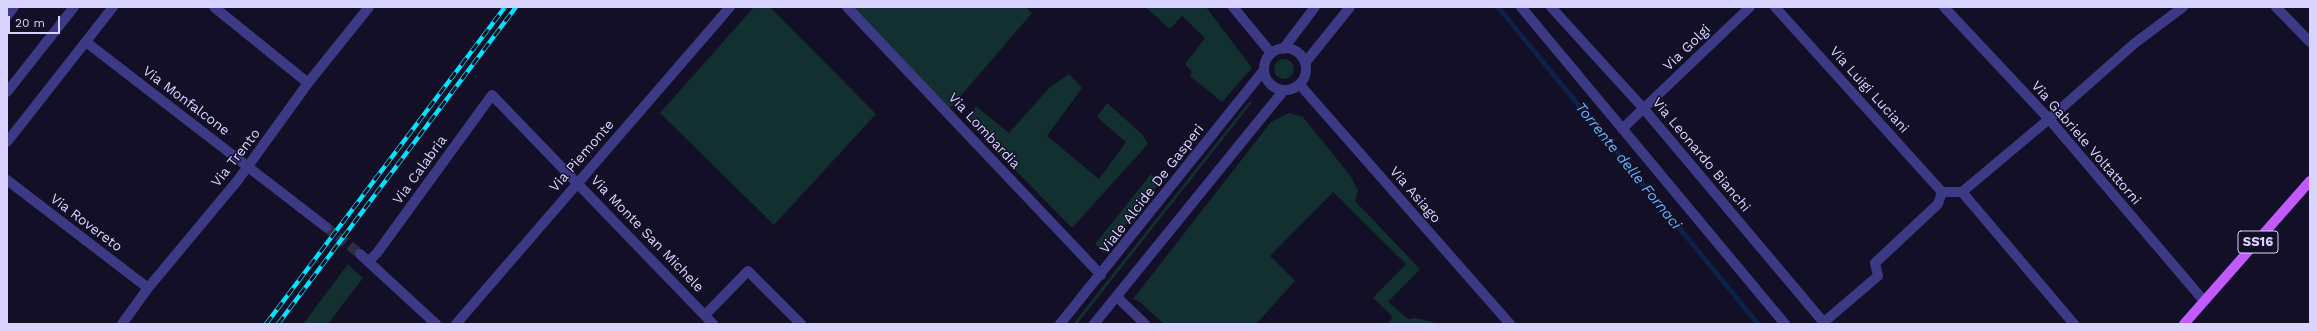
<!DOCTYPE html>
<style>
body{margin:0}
#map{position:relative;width:2317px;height:331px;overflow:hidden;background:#130f26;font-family:"Work Sans",sans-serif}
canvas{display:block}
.frame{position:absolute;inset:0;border:8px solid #d9d4ff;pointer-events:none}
.scale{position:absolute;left:8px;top:16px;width:52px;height:18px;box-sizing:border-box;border:2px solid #d9d4ff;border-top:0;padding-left:5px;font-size:12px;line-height:14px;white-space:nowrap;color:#d9d4ff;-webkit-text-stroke:3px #130f26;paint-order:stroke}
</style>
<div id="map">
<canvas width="2317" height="331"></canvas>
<div class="frame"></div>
<div class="scale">20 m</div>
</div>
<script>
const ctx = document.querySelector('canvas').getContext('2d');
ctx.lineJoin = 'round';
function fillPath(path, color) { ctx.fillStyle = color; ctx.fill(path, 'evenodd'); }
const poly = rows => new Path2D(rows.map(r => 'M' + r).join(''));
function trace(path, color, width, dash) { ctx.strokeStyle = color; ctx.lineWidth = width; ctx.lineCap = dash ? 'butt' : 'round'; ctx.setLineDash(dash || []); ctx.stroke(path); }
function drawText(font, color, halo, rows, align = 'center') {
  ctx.font = font + ' "Work Sans",sans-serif'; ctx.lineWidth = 3; ctx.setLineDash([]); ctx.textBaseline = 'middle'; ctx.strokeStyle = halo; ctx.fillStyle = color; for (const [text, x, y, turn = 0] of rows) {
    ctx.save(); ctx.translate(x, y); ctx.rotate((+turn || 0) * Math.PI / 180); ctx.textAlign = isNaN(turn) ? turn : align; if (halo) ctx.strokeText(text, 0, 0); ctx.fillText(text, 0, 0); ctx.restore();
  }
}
const green = poly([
 [754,7,770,7,876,114,774,225,660,113],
 [849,7,1026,7,1032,13,947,112],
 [1145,7,1206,7,1252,68,1222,102,1190,76,1192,72,1185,64,1205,38,1182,16,1170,29],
 '1274 69a10 10 0 1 1 20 0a10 10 0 1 1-20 0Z',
 [1069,74,1082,88,1047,136,1099,179,1126,142,1097,117,1107,103,1142,134,1148,144,1072,228,966,120,976,106,1009,133,1049,88],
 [1253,101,1077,324,1073,324,1248,103],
 [1289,113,1303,117,1349,174,1358,190,1355,201,1420,269,1388,302,1408,319,1416,318,1440,324,1387,324,1393,317,1373,298,1406,264,1333,192,1270,256,1295,281,1256,324,1164,324,1140,302,1133,299,1271,122],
 [1151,174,1160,182,1104,253,1095,244],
 [348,264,363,278,328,324,303,324]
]);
const stream = poly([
 [1498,7,1758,324]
]);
const minorTunnel = poly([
 [326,227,360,254]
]);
const service = poly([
 [2276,7,2310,42],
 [1962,192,2074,324]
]);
const pedestrian = poly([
 [7,16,14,7]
]);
const minor = poly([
 [214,7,308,83],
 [847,7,1101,275],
 [1233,7,1271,53],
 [1521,7,1785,324],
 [1551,7,1644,109,1825,324],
 [1775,7,1942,192],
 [1944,7,2049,119,2204,301],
 [86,42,326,227],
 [1300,85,1510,324],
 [1622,129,1750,7],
 [7,180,148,288],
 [1942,192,1962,192,2049,119,2135,43,2183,7],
 [360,254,436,324],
 [369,261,377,253,492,95,713,324],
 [1117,297,1145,324],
 [705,315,748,271,801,324],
 [1824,322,1878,276,1875,263,1938,204,1942,192],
 [122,324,148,288,238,180,308,83,369,7],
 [456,324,730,7]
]);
const tertiary = poly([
 '1264 69a21 21 0 1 1 42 0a21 21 0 1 1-42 0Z',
 [1283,49,1315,7],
 [1305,63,1350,7],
 [7,92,74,7],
 [7,142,113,7],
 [1060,324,1264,70],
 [1094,324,1284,90]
]);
const primary = poly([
 [2184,324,2310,181]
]);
const rail = poly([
 [266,324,505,7],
 [278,324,516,7]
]);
const shields = [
 [2258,242,40]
];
const shieldNames = [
 ["SS16",2258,242]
];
const streetNames = [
 ["Via Golgi",1687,48,-44],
 ["Via Luigi Luciani",1869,90,48],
 ["Via Monfalcone",186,101,37],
 ["Via Lombardia",984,131,47],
 ["Via Gabriele Voltattorni",2086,143,49],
 ["Via Leonardo Bianchi",1701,155,50],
 ["Via Piemonte",582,156,-49],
 ["Via Trento",236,158,-52],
 ["Via Calabria",420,170,-54],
 ["Viale Alcide De Gasperi",1152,189,-52],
 ["Via Asiago",1415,195,49],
 ["Via Rovereto",86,223,37],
 ["Via Monte San Michele",647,234,46]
];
const waterNames = [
 ["Torrente delle Fornaci",1628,166,51]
];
fillPath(green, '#12302f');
trace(stream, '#0c2248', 5);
trace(minorTunnel, '#312d47', 10, [10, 5]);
trace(service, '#3d3a85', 10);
trace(pedestrian, '#3d3a85', 10);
trace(minor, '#3d3a85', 10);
trace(tertiary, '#3d3a85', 10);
trace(primary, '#c25bff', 10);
trace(rail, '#00e5ff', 4.5);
trace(rail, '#130f26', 3, [9]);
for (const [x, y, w] of shields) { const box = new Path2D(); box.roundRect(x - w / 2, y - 11, w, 22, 3); ctx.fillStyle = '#130f26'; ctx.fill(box); trace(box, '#d9d4ff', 1); }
drawText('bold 13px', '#d9d4ff', null, shieldNames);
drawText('14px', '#d9d4ff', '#130f26', streetNames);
drawText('italic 15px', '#62b6ff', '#130f26', waterNames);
</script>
